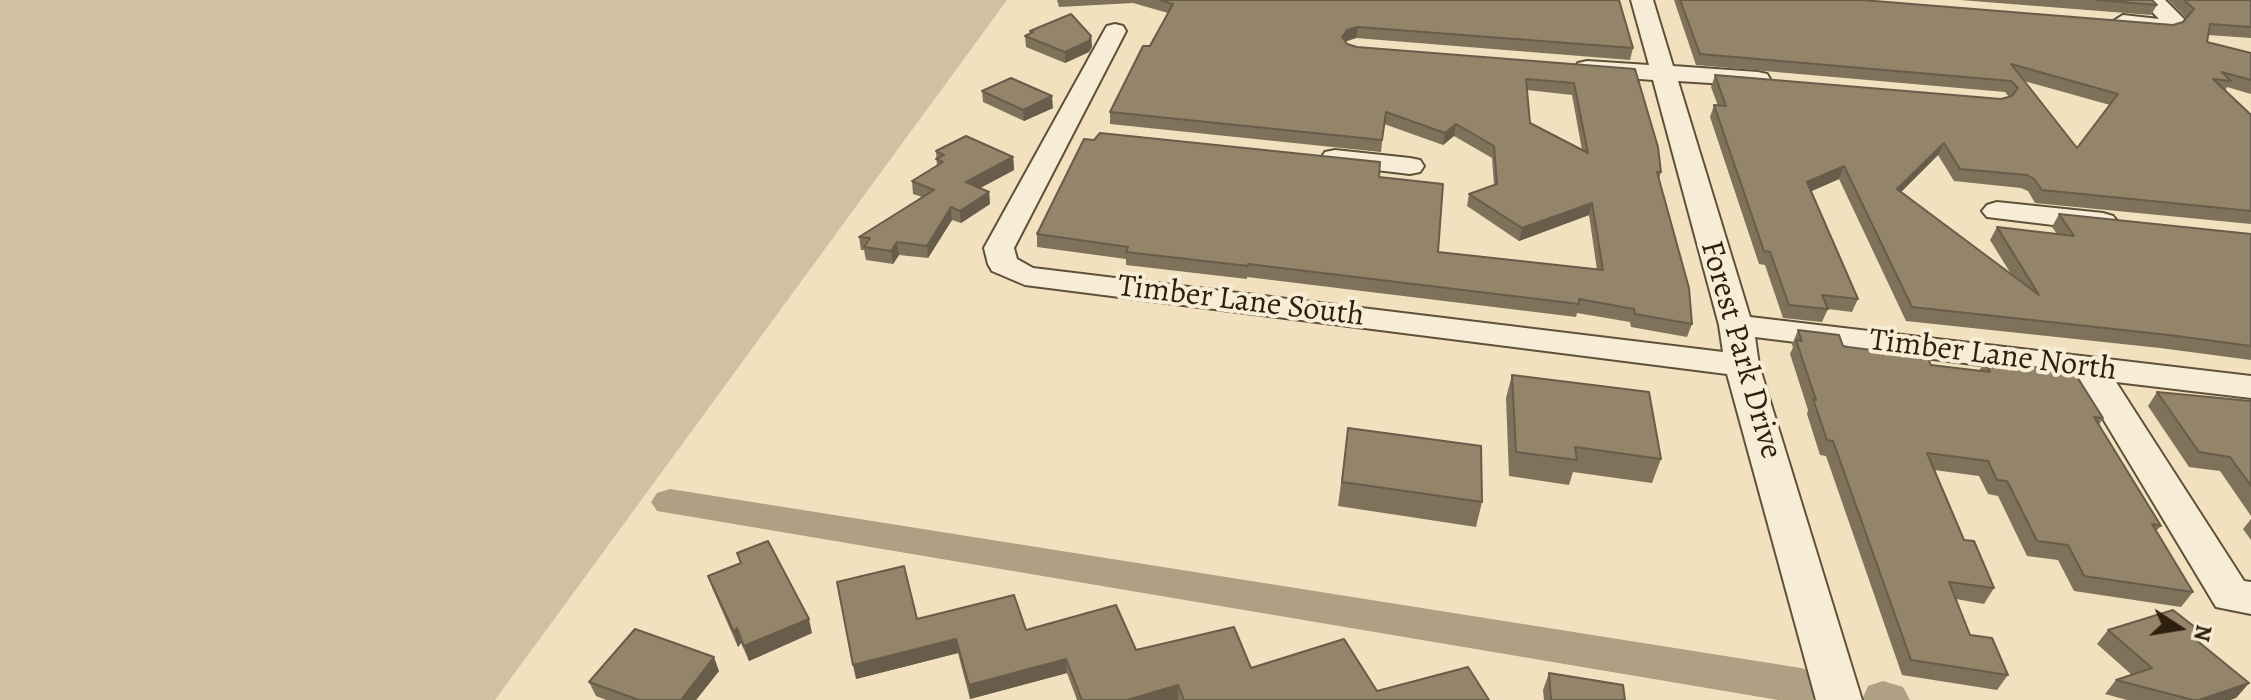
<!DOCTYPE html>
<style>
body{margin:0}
#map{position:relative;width:2251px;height:700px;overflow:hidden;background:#f2e1bf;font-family:Alegreya,serif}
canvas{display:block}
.north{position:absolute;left:2139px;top:588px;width:80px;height:80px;-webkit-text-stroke:6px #f7ecd5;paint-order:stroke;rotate:102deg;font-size:22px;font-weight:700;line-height:32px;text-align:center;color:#2e1f0e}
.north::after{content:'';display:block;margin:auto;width:28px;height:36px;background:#2e1f0e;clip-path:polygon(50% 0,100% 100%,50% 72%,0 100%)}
</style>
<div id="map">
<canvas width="2251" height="700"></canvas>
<div class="north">N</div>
</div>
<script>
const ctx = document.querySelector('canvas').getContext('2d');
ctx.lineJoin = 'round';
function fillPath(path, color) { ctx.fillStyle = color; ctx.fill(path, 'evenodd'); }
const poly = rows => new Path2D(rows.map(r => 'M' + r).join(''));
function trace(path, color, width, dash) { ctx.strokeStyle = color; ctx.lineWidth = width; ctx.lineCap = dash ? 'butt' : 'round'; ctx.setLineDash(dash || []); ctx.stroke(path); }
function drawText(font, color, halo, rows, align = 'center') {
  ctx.font = font + ' Alegreya,serif'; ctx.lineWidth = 8; ctx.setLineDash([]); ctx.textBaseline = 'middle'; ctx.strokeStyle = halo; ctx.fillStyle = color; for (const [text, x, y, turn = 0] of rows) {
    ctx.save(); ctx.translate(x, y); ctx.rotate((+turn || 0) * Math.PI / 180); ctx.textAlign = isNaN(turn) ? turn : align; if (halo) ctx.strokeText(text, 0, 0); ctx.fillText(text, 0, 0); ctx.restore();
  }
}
const green = poly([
 [0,0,1007,0,495,700,0,700]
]);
const canal = poly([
 [670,489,1801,668,1816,673,1823,686,1816,699,1812,700,1778,700,657,511,651,502,657,493,670,489],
 [1883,681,1903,687,1910,700,1862,700,1868,686,1883,681]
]);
const street = poly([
 [1631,0,1653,0,1673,66,1758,72,1767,74,1770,79,1767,84,1758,86,1678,81,1750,317,2251,376,2251,398,2116,382,2244,581,2251,582,2251,614,2216,607,2078,377,1755,337,1759,365,1862,700,1816,700,1727,374,1025,285,992,271,988,264,984,248,1104,31,1107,26,1115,24,1123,26,1126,31,1014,248,1017,259,1033,268,1723,352,1719,325,1653,80,1587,75,1578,73,1575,68,1578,63,1587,61,1649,65,1631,0],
 [2141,0,2165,0,2185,20,2175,31,2167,33,2115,27,2112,22,2123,15,2159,19,2141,0],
 [1335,150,1410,158,1420,160,1424,166,1420,172,1410,174,1325,164,1321,158,1325,152,1335,150],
 [1997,202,2103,213,2113,216,2118,222,2113,228,2103,231,1987,217,1982,211,1987,205,1997,202]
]);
const wall = poly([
 [1057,0,1619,0,1633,48,1630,60,1356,38,1345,42,1347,44,1357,47,1635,69,1661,172,1659,179,1692,324,1687,337,1631,327,1630,322,1577,313,1576,317,1247,277,1247,279,1126,265,1126,259,1037,247,1037,234,1379,177,1438,252,1597,270,1589,215,1519,241,1467,206,1469,194,1494,185,1492,158,1454,136,1443,145,1384,124,1381,152,1110,124,1110,112,1168,13,1133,3,1059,7],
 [1527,90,1572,95,1582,150,1530,123],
 [1674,0,1862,0,2173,25,2183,22,2186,18,2168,0,2251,0,2251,38,2208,35,2207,42,2251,53,2251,94,2227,87,2225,91,2251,115,2251,224,2035,203,2028,191,2021,188,1954,181,1938,155,1901,192,2011,274,1990,240,1997,227,2057,234,2052,227,2059,214,2251,234,2251,360,2160,348,1906,321,1839,179,1811,191,1858,299,1852,312,1828,309,1822,322,1783,318,1765,265,1759,264,1710,117,1714,105,1718,106,1711,87,1715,75,2001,99,2009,97,2005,92,1696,65],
 [2024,81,2060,91,2110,105,2077,148],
 [1960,0,2152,0,2157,5,2151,15],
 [1030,31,1091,36,1092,47,1089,52,1065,63,1026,47,1025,36,1030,34],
 [982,91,1053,108,1024,121,983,102],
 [936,151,1013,157,1014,170,980,188,989,192,990,204,961,223,952,220,928,258,899,255,893,264,866,260,864,250,861,250,859,237,922,197,913,194,912,181,937,166],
 [1798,330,1843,346,1931,365,1979,371,1985,361,2103,418,2099,425,2161,526,2156,531,2193,592,2181,607,2074,591,2058,560,2027,556,1998,496,1988,494,1979,476,1934,470,1964,540,1994,588,1984,604,1956,599,1970,635,2008,675,1997,690,1902,675,1826,456,1820,455,1807,414,1808,410,1790,354,1793,347,1792,345],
 [1512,375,1661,459,1652,483,1573,472,1569,485,1509,476,1506,398],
 [2157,392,2251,401,2251,516,2220,471,2189,467,2148,406],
 [1348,428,1482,502,1476,527,1338,506],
 [2251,519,2251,540,2243,529],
 [737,553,812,633,749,661,741,643,738,647,713,590,708,576,740,563],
 [917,619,1026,630,1136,650,1251,668,1377,691,1489,700,1077,700,1067,673,970,699,958,653,856,679],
 [2108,630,2205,635,2199,642,2249,683,2236,698,2230,700,2127,700,2105,694,2116,680,2132,675,2097,644],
 [719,671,696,700,606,700,596,696,589,682],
 [1549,673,1625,700,1544,700,1543,690]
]);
const shadedWall = poly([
 [1358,27,1356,38,1346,41,1342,37,1347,30],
 [1091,36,1092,47,1089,52,1065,63,1065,52],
 [1052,96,1053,108,1024,121,1023,110],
 [1456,124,1454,136,1443,145,1445,133],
 [1944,143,1938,155,1892,201,1897,189],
 [1013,157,1014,170,967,195,966,182],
 [1844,166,1839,179,1803,195,1807,182],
 [989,192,990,204,961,223,960,211],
 [1592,203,1589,215,1519,241,1522,228],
 [951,207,952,220,928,258,927,246],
 [897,242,899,255,893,264,891,251],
 [809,619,812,633,749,661,744,646],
 [737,628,741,643,738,647,734,632],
 [956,639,958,653,856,679,853,665],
 [714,657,719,671,696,700,681,700],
 [1066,659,1067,673,970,699,969,685],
 [2249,683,2236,698,2230,700,2199,700],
 [1178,685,1178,700,1127,700]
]);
const building = poly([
 [1160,0,1619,0,1633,48,1358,27,1347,30,1342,37,1347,44,1357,47,1635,69,1658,147,1661,172,1657,172,1689,288,1692,324,1635,314,1634,309,1579,299,1579,304,1248,264,1248,266,1126,252,1128,247,1037,234,1084,139,1094,140,1100,133,1380,162,1379,177,1443,184,1438,252,1603,270,1592,203,1522,228,1469,194,1497,184,1494,146,1456,124,1445,133,1386,112,1382,140,1110,112,1143,46,1150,46,1173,4,1160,0],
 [1526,79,1574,83,1588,153,1530,123,1526,79],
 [1680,0,1862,0,2173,25,2183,22,2194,9,2184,0,2251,0,2251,27,2210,24,2207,42,2251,53,2251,80,2222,72,2231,81,2213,79,2251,115,2251,211,2042,190,2034,179,2027,175,1960,169,1944,143,1897,189,2039,295,1997,227,2074,236,2059,214,2251,234,2251,346,2169,335,1912,307,1844,166,1807,182,1858,299,1822,295,1828,309,1789,305,1770,252,1764,251,1714,105,1726,106,1715,75,2001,99,2012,96,2018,88,2011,81,1700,54,1680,0],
 [2011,64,2118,94,2077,148,2011,64],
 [2097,0,2152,0,2157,5,2097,0],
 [1071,14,1091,36,1089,41,1065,52,1025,36,1033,32,1030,31,1071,14],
 [1011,78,1052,96,1023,110,982,91,1011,78],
 [966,136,1013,157,966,182,989,192,960,211,951,207,927,246,897,242,891,251,864,247,870,238,859,237,934,190,912,181,943,162,936,159,944,155,936,151,966,136],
 [1798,330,1839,335,1843,346,1848,347,1927,357,1931,365,1990,372,1985,361,2074,372,2103,418,2094,417,2161,526,2152,524,2193,592,2084,576,2068,545,2037,541,2007,481,1997,480,1988,461,1927,453,1964,540,1974,541,1994,588,1949,582,1970,635,1992,638,2008,675,1911,660,1833,441,1827,440,1813,399,1816,400,1796,340,1802,341,1798,330],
 [1512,375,1649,392,1661,459,1575,447,1577,460,1516,452,1512,375],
 [2157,392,2251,401,2251,486,2230,457,2199,452,2157,392],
 [1348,428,1481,446,1482,502,1342,482,1348,428],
 [768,541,809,619,744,646,737,628,734,632,708,576,741,563,737,553,768,541],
 [904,566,917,619,1014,595,1026,630,1116,605,1136,650,1234,627,1251,668,1344,639,1377,691,1468,667,1489,700,1184,700,1178,685,1127,700,1082,700,1066,659,969,685,956,639,853,665,837,582,904,566],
 [2173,610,2205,635,2195,639,2249,683,2199,700,2193,700,2116,680,2152,668,2108,630,2173,610],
 [635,629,714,657,681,700,639,700,589,682,635,629],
 [1549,673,1623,685,1625,700,1551,700,1549,673]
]);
const streetNames = [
 ["Timber Lane South",1241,302,7],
 ["Forest Park Drive",1740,350,74],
 ["Timber Lane North",1993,356,7]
];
fillPath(green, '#d1c0a1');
fillPath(canal, '#af9f83');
trace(street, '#5f503a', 4);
fillPath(street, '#f7ecd5');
fillPath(wall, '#7f725b');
fillPath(shadedWall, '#685c4a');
fillPath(building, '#94846a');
trace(building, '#685c4a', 2);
drawText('32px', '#2e1f0e', '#f7ecd5', streetNames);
</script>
